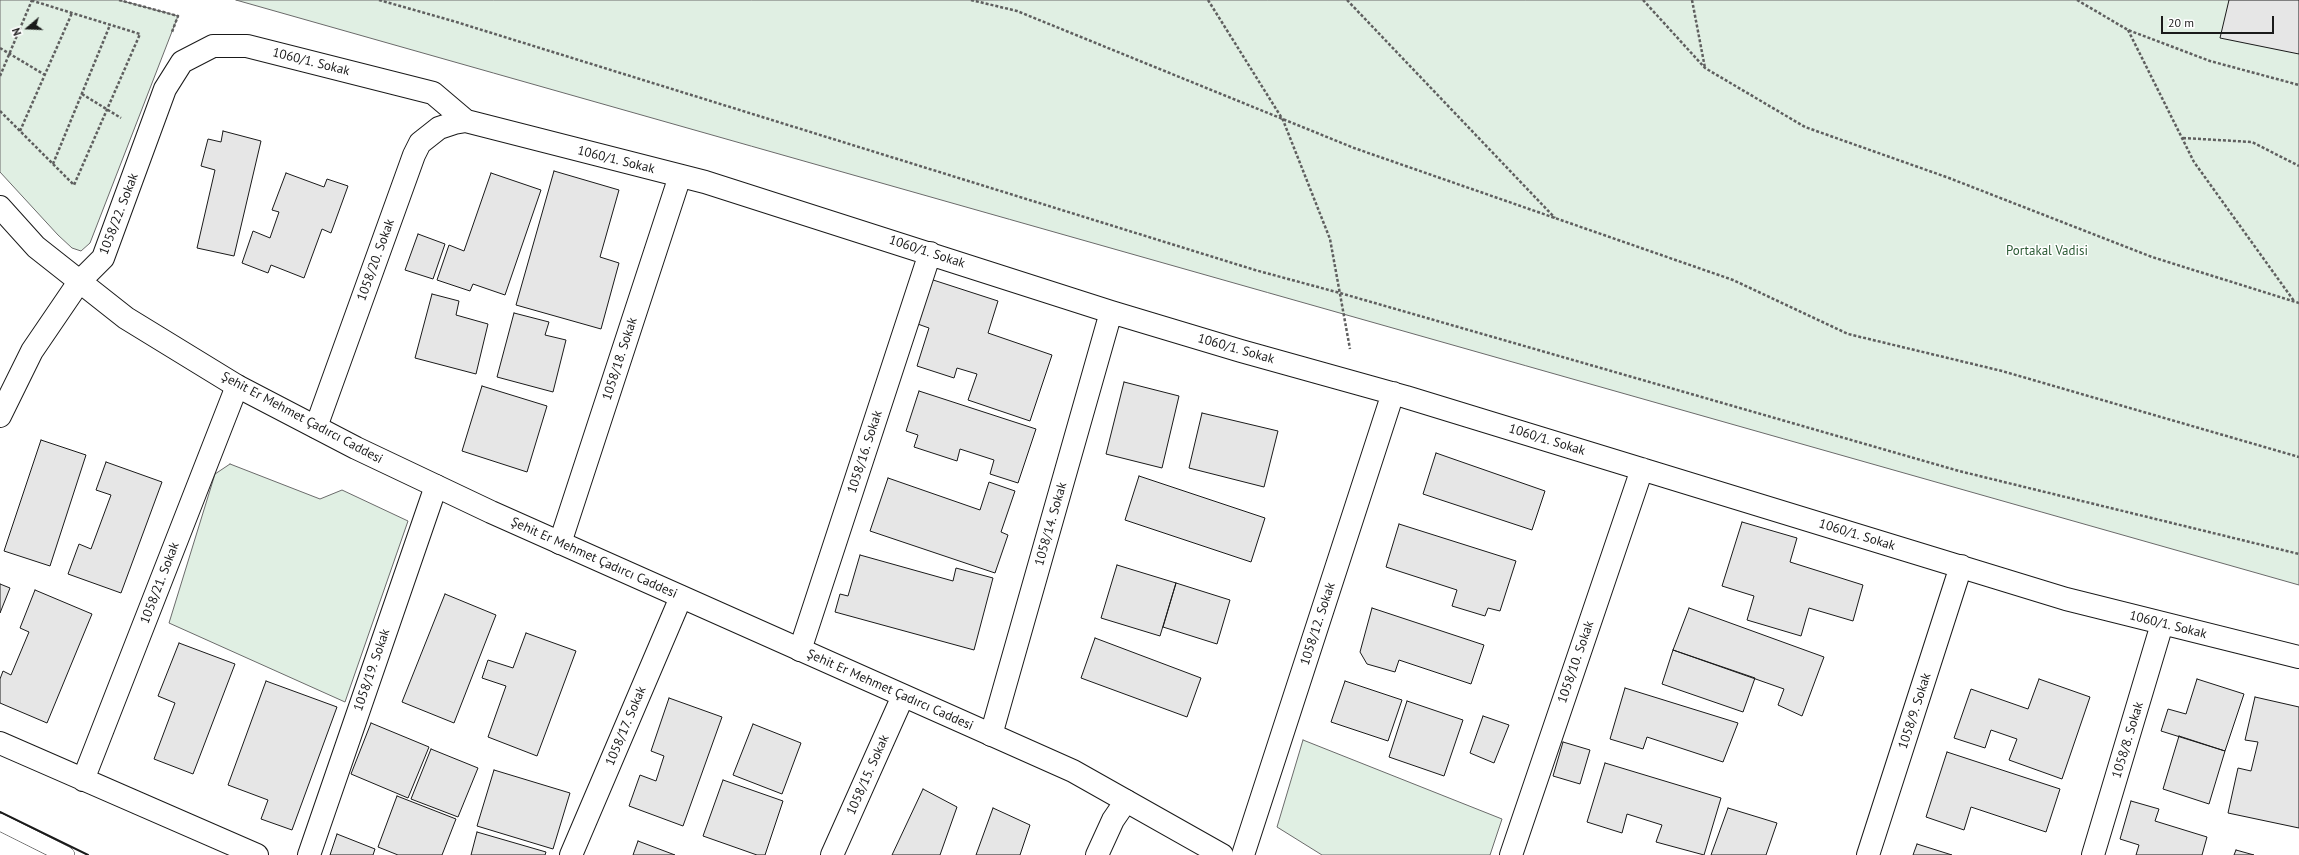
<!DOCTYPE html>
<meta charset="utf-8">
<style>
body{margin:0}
#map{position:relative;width:2299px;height:855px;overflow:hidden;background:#fff;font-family:"PT Sans",sans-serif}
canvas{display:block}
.north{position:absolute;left:8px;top:8px;width:40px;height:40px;-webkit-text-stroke:3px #fff;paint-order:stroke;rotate:251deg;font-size:11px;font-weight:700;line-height:16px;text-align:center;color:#1a1a1a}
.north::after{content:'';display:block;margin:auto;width:14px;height:18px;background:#1a1a1a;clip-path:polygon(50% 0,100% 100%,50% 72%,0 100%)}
.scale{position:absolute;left:2161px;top:16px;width:113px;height:18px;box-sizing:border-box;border:2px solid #1a1a1a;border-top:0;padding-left:5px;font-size:12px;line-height:14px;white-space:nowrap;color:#1a1a1a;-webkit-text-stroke:3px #fff;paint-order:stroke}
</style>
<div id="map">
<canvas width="2299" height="855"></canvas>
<div class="north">N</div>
<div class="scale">20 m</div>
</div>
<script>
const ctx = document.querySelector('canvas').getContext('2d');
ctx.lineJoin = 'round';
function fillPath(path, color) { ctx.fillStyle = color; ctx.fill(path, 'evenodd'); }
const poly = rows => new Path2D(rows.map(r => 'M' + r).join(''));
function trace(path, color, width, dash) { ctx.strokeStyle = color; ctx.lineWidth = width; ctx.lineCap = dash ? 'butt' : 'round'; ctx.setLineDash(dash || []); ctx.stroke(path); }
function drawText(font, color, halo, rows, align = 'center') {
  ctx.font = font + ' "PT Sans",sans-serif'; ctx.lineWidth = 3; ctx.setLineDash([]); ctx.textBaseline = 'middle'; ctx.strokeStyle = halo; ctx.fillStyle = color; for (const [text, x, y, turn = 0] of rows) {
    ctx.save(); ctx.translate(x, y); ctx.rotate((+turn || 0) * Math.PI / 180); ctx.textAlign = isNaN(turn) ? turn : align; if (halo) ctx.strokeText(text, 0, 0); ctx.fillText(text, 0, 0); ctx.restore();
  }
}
const green = poly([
 [0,0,119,0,178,16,90,243,81,251,72,248,58,235,0,172,0,0],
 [236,0,2299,0,2299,585,236,0],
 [230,464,320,499,342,490,408,521,345,702,169,623,215,474,230,464],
 [1303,740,1502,819,1490,855,1322,855,1277,827,1303,740]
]);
const building = poly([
 [2229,0,2299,0,2299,54,2220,38,2229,0],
 [223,131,261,141,234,256,197,248,215,170,201,166,208,139,221,142,223,131],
 [554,171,619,190,600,257,619,263,601,329,516,305,554,171],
 [286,173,324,187,327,179,348,186,331,233,322,229,304,278,271,265,268,273,242,263,253,231,270,238,279,212,272,210,286,173],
 [491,173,541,190,505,295,473,284,470,291,437,280,449,245,464,251,491,173],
 [418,234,445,244,433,279,405,270,418,234],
 [927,278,998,301,988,333,1052,355,1030,421,968,400,977,374,957,368,954,378,917,366,929,328,912,322,927,278],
 [432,294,459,301,456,315,488,324,476,374,415,358,432,294],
 [514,313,549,322,545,335,566,340,553,392,497,377,514,313],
 [1124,382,1179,396,1162,468,1106,454,1124,382],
 [482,386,547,406,527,472,462,451,482,386],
 [919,391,1036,429,1018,483,990,474,994,460,960,449,957,461,914,447,918,435,906,431,919,391],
 [1202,413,1278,431,1264,487,1189,468,1202,413],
 [41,440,86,455,50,566,4,551,41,440],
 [1436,453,1545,491,1532,530,1423,494,1436,453],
 [106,462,162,482,121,593,68,574,79,544,91,549,111,495,96,490,106,462],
 [1139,476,1265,518,1251,562,1125,520,1139,476],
 [888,478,980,510,989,482,1015,491,1001,532,1008,535,995,573,870,531,888,478],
 [1742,522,1797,538,1790,562,1863,585,1853,621,1809,608,1801,636,1747,620,1754,596,1722,586,1742,522],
 [1399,524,1516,561,1500,611,1488,608,1485,616,1452,606,1457,590,1386,567,1399,524],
 [860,555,953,581,956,568,993,578,974,650,835,612,840,594,848,596,860,555],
 [1117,565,1176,583,1160,636,1101,618,1117,565],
 [1176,583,1230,600,1217,644,1163,627,1176,583],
 [0,584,10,588,0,613,0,584],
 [35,590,92,614,47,723,0,703,0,679,3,671,11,675,29,632,20,628,35,590],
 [445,594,496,615,454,723,402,702,445,594],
 [1372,608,1484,645,1471,684,1399,660,1395,672,1367,664,1360,652,1372,608],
 [1689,608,1824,657,1802,716,1778,705,1784,689,1673,650,1689,608],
 [526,633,576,651,537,756,488,737,506,686,482,678,488,660,513,668,526,633],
 [1095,638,1201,678,1187,717,1081,678,1095,638],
 [179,643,235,664,193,774,154,759,175,703,158,696,179,643],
 [1673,650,1755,678,1743,712,1662,684,1673,650],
 [2039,679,2090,697,2062,779,2009,760,2017,739,1991,730,1985,748,1954,738,1971,689,2028,709,2039,679],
 [2197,679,2244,694,2225,751,2161,731,2168,709,2186,714,2197,679],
 [266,681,337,707,292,830,261,819,268,800,228,785,266,681],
 [1345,681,1402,700,1388,741,1331,722,1345,681],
 [1625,688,1738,723,1723,762,1647,737,1643,749,1610,739,1625,688],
 [2255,697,2299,707,2299,828,2228,813,2238,768,2251,771,2258,742,2245,740,2255,697],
 [669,698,722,717,683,826,629,806,640,775,656,781,664,756,651,751,669,698],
 [1407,701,1463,720,1444,776,1389,757,1407,701],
 [1483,716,1509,725,1494,763,1470,753,1483,716],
 [371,723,429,747,408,798,351,774,371,723],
 [753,724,801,743,782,794,733,775,753,724],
 [2179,736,2225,751,2209,804,2163,789,2179,736],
 [1563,742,1590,750,1580,784,1553,776,1563,742],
 [431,749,478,768,458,817,411,799,431,749],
 [1947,752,2060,789,2046,832,1971,807,1964,830,1926,817,1947,752],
 [1605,763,1721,798,1704,855,1656,842,1662,825,1627,814,1622,833,1587,822,1605,763],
 [494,770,570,793,553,849,477,826,494,770],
 [723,780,783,801,765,855,757,855,703,836,723,780],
 [923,789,957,807,940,855,892,855,923,789],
 [397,796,456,819,442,855,398,855,378,847,397,796],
 [2131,801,2159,809,2155,821,2207,837,2202,855,2136,855,2139,845,2120,839,2131,801],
 [993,808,1030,825,1020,855,976,855,993,808],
 [1728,808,1777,823,1766,855,1711,855,1728,808],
 [477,832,546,852,545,855,471,855,477,832],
 [337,834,375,849,373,855,330,855,337,834],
 [638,841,675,855,633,855,638,841],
 [1917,844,1952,855,1913,855,1917,844],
 [2236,850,2254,855,2234,855,2236,850]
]);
const path = poly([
 [119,0,178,16,172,32],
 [379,0,453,21,1255,270,1340,293,1959,471,2299,554],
 [971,0,1017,11,1354,148,1733,280,1848,334,2002,371,2299,457],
 [1208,0,1283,120,1330,239,1350,349],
 [1347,0,1555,218],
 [1643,0,1705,68,1805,127,1949,178,2152,257,2299,303],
 [1692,0,1705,68],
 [2077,0,2128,30,2210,61,2299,85],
 [2128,30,2194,162,2294,301],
 [0,48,45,75],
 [0,76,32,0],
 [82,94,121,118],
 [0,111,74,185,140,34,30,0],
 [20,131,72,13],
 [2183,138,2252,142,2299,166],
 [53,164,110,25]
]);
const lane = poly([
 [0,822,66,855]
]);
const street = poly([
 [0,416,32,351,79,282,103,258,165,89,182,62,213,46,247,46,433,93,466,121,705,182,1111,312,1241,351,1406,397,2066,599,2299,657],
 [316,427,414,155,420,143,439,128,454,123,466,121],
 [560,543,680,176],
 [800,650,930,253],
 [991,735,1111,312],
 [0,743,257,855],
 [83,780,237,386],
 [309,855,436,486],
 [571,855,681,597],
 [832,855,903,696],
 [1097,855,1113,820,1126,801],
 [1243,855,1393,393],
 [1511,855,1642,469],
 [1868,855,1961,566],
 [2093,855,2162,624]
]);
const secondary = poly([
 [0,207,36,247,126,318,237,386,356,448,491,512,1073,771,1222,855]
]);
const wall = poly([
 [0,812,88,855]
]);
const streetNames = [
 ["1060/1. Sokak",311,62,14],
 ["1060/1. Sokak",616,160,14],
 ["1058/22. Sokak",119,214,-69],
 ["1060/1. Sokak",927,252,18],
 ["1058/20. Sokak",376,260,-70],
 ["1060/1. Sokak",1236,349,16],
 ["1058/18. Sokak",620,359,-72],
 ["Şehit Er Mehmet Çadırcı Caddesi",302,418,28],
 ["1060/1. Sokak",1547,440,17],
 ["1058/16. Sokak",865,452,-72],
 ["1058/14. Sokak",1051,524,-74],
 ["1060/1. Sokak",1857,535,17],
 ["Şehit Er Mehmet Çadırcı Caddesi",594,558,24],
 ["1058/21. Sokak",160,583,-69],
 ["1058/12. Sokak",1318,624,-72],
 ["1060/1. Sokak",2168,625,14],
 ["1058/10. Sokak",1576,662,-71],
 ["1058/19. Sokak",372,670,-71],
 ["Şehit Er Mehmet Çadırcı Caddesi",890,690,24],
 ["1058/9. Sokak",1915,711,-72],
 ["1058/17. Sokak",626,726,-67],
 ["1058/8. Sokak",2128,740,-73],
 ["1058/15. Sokak",868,775,-66]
];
const parkNames = [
 ["Portakal Vadisi",2047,251]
];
fillPath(green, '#e0efe3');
trace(green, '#6a6a6a', 1);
fillPath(building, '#e6e6e6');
trace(building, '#1a1a1a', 1);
trace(lane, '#1a1a1a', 18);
trace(street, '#1a1a1a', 24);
trace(secondary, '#1a1a1a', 24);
trace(path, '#5f5f5f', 2.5, [3, 2]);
trace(lane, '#fff', 17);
trace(street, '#fff', 22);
trace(secondary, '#fff', 22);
trace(wall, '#1a1a1a', 2);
drawText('13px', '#1a1a1a', '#fff', streetNames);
drawText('13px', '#2b5a34', '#fff', parkNames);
</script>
